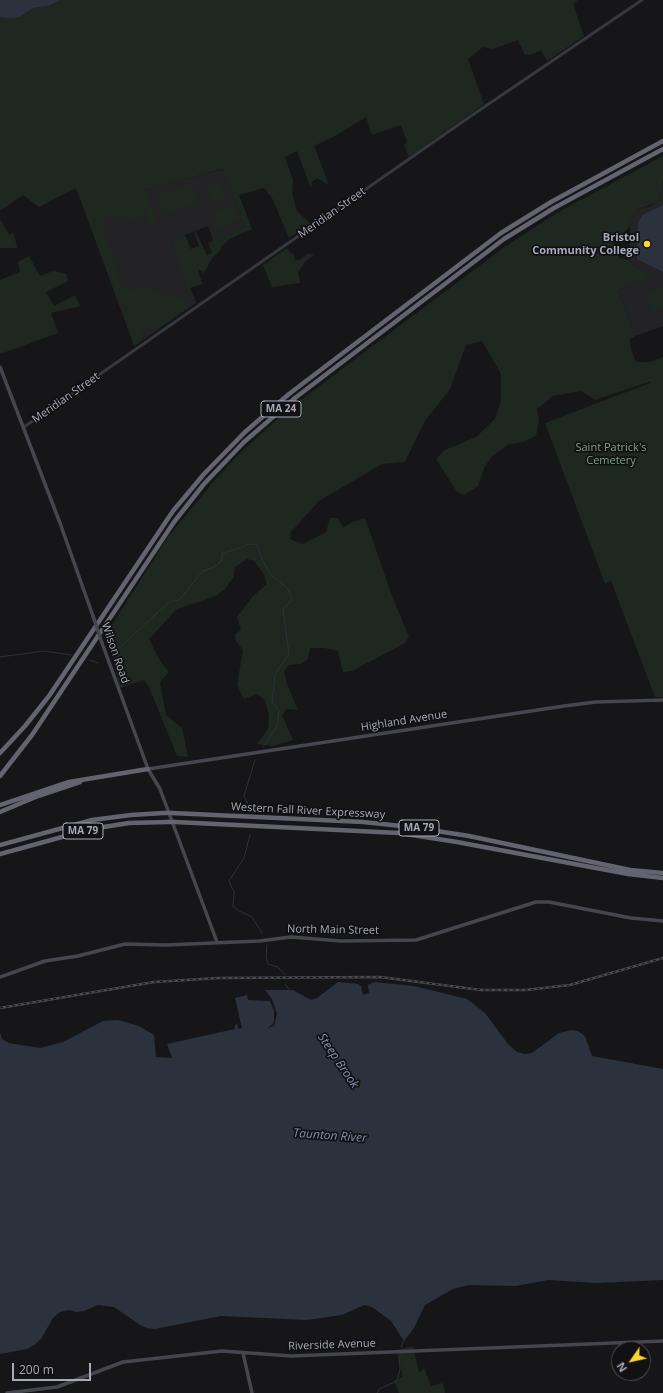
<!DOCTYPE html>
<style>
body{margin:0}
#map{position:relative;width:663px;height:1393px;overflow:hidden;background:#161618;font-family:"Open Sans",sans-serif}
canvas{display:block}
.north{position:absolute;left:611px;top:1341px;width:40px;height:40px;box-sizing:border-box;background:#111113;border:1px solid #4d4e55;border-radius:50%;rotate:236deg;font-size:11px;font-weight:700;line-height:16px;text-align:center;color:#a7aab9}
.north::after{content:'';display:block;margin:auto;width:14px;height:18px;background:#fdd72a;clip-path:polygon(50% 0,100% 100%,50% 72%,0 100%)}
.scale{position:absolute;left:12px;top:1363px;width:79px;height:18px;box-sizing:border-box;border:2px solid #a7aab9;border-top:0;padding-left:5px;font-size:12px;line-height:14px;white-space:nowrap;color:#a7aab9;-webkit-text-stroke:3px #111113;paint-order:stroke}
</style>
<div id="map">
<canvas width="663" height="1393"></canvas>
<div class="north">N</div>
<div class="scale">200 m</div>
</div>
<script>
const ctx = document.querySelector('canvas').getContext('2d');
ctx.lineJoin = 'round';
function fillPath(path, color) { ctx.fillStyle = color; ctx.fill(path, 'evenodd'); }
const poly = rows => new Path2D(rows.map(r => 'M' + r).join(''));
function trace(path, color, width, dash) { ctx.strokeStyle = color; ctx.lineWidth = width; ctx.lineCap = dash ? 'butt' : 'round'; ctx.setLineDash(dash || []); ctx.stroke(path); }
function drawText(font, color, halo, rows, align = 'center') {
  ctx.font = font + ' "Open Sans",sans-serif'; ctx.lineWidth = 3.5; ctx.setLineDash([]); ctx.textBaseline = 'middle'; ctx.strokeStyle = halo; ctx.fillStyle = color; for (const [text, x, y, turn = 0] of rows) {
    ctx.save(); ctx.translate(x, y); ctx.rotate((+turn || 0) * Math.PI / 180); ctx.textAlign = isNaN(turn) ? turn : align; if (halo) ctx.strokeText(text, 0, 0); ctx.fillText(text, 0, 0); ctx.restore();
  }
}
const built = poly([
 [228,168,252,229,215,245,208,226,172,240,196,303,134,346,85,212,151,188],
 [663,181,663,326,635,336,618,290,654,277,634,266,630,260,630,219,637,209,651,206,660,199]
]);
const green = poly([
 [61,0,578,0,573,4,584,36,547,61,541,50,534,54,525,55,518,40,493,49,483,47,468,59,484,104,409,157,404,145,407,142,401,125,372,135,366,117,335,136,314,146,329,185,317,178,312,182,311,189,297,151,285,157,293,180,292,193,297,211,311,224,289,238,272,198,264,188,239,195,252,229,229,239,222,246,219,252,213,257,204,273,198,269,202,284,190,288,194,298,192,298,183,277,172,240,185,235,191,249,199,246,194,233,196,232,207,255,212,253,208,243,246,227,223,169,145,190,158,221,151,224,146,223,147,212,144,211,142,220,140,222,105,216,104,228,121,283,128,292,140,288,156,289,159,294,183,298,186,303,185,310,155,331,152,326,140,332,143,340,134,346,123,313,127,311,123,301,118,301,76,188,39,207,23,195,0,211,0,17,20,17,33,8,48,6],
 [663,156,663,181,660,199,657,203,637,209,631,219,630,227,619,237,613,246,619,258,630,260,634,266,655,277,618,290,635,336,630,339,631,349,636,362,650,362,663,357,663,697,655,697,611,581,605,584,545,423,650,383,651,384,651,381,595,400,581,391,553,396,537,409,539,421,536,436,523,442,508,445,492,456,484,468,478,486,464,495,457,492,436,459,445,450,476,437,495,419,501,401,501,374,482,341,466,345,450,389,425,421,405,462,382,464,319,501,291,532,290,539,303,544,326,532,330,518,338,518,343,528,350,523,365,518,391,593,409,637,405,643,352,671,343,672,338,651,324,648,310,648,308,659,301,664,289,665,284,671,287,684,298,710,287,709,282,715,293,740,273,746,257,744,268,729,269,716,265,700,257,694,244,699,237,685,243,650,236,641,235,634,241,630,237,617,253,596,267,584,263,573,254,561,247,559,235,567,234,576,225,589,216,596,177,609,149,639,159,659,169,672,160,682,166,715,182,728,185,741,188,757,177,756,149,687,144,680,120,688,106,634,168,537,214,481,237,456,286,411,507,245,562,210],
 [219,181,227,200,214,206,206,187],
 [191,183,198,203,163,215,156,196],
 [234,204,241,220,217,230,211,213],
 [0,219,9,234,14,233,17,248,0,248],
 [287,248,291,254,293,253,295,260,298,261,309,253,314,255,306,261,298,272,300,283,272,287,263,265],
 [29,256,40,276,53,271,66,274,68,281,46,292,54,306,75,295,80,306,51,313,58,333,0,354,0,280,20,272,18,262],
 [663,286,663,308,652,312,645,293],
 [413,1346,419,1373,424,1368,431,1386,443,1383,445,1393,399,1393,394,1381,403,1377,397,1350]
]);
const water = poly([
 [0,0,61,0,48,6,33,8,20,17,12,18,0,17],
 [663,205,663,272,637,259,637,246,638,223,642,215],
 [338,982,358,984,361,986,363,995,369,993,368,985,374,982,414,986,467,999,485,1013,508,1044,517,1052,525,1054,532,1053,559,1033,571,1030,578,1031,585,1036,592,1056,663,1069,663,1280,597,1283,548,1280,516,1286,469,1285,453,1289,425,1305,414,1328,404,1341,391,1321,372,1307,364,1305,342,1315,307,1320,221,1316,155,1329,147,1328,140,1325,114,1307,98,1305,84,1311,76,1312,69,1310,60,1312,53,1318,41,1339,34,1345,27,1349,0,1354,0,1032,2,1039,9,1043,40,1048,63,1042,103,1021,118,1020,139,1026,154,1035,156,1057,172,1058,167,1044,235,1029,235,1025,237,1024,238,1029,242,1028,235,998,247,995,248,1000,270,1001,274,1011,274,1021,273,1024,267,1028,274,1026,277,1014,272,999,265,990,293,990,311,1000,317,998]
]);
const stream = poly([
 [116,651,170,601,178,601,203,571,216,566,222,560,222,553,241,548,247,544,257,545,262,560,272,576,287,588,292,600,283,609,289,654,275,674,272,702,279,710,277,726,263,747],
 [0,657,44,651,71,655],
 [89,660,98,663],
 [251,810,244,796,255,760],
 [250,835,244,858,229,881,234,892,233,906,239,911,252,917,262,933],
 [267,945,266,957,268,964,278,967,285,975],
 [285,984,289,989],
 [401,1347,404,1340],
 [377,1393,379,1389,395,1382,398,1378,400,1369,399,1357]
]);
const tertiary = poly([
 [24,427,468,118,642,0]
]);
const secondary = poly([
 [0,367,60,523,93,616],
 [102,643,148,769,160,789,217,942],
 [148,769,564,706,596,702,663,700],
 [0,977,45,961,78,956,125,944,166,945,259,941,291,937,341,941,416,940,536,902,549,902,631,918,663,921],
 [243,1353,252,1393],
 [7,1393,57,1387,123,1362,222,1351,291,1356,663,1341]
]);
const motorway = poly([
 [0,753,25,726,49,696,173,511,204,474,245,432,289,394,501,233,551,202,663,141],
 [0,776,32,735,174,522,204,484,244,442,295,398,504,239,554,208,663,149],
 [0,805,69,782,148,769],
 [0,812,38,796,80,782],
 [172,813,363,822,411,827,469,836,630,870,663,873],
 [175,822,399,833,457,842,628,874,663,878],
 [0,845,92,820,131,815,164,813],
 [0,854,91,829,129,823,168,822]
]);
const rail = poly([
 [0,1008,154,982,219,978,380,977,481,990,526,990,570,985,663,958]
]);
const secondaryBridge = poly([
 [93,616,102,643]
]);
const motorwayBridge = poly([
 [164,813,172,813],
 [168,822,175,822]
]);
const markers = [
 [647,244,4,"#fdd72a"]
];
const shields = [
 [281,409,40],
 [419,828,40],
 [83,831,40]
];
const shieldNames = [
 ["MA 24",281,409],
 ["MA 79",419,828],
 ["MA 79",83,831]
];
const streetNames = [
 ["Meridian Street",332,213,-35],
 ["Meridian Street",66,398,-35],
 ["Wilson Road",115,653,71],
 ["Highland Avenue",404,721,-9],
 ["Western Fall River Expressway",308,811,3],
 ["North Main Street",333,930,1],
 ["Riverside Avenue",332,1345,-2]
];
const poiNames = [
 ["Bristol",639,238],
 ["Community College",639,251]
];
const parkNames = [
 ["Saint Patrick's",611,448],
 ["Cemetery",611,461]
];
const waterNames = [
 ["Steep Brook",338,1061,56],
 ["Taunton River",330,1136,4]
];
fillPath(built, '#232225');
fillPath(green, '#1e2720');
fillPath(water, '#2b323d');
trace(stream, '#2b323d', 1);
trace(tertiary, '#37373e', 3);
trace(secondary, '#45464e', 3.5);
trace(motorway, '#63646f', 4.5);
trace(rail, '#4a4b53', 2.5);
trace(rail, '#111113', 1, [3]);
trace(secondaryBridge, '#45464e', 3.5);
trace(motorwayBridge, '#63646f', 4.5);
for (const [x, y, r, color] of markers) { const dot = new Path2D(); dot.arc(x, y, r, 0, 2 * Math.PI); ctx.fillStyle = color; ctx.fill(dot); trace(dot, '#111113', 1.5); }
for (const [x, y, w] of shields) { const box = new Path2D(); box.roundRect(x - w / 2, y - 8, w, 16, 3); ctx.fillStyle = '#111113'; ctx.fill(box); trace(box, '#a7aab9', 1); }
drawText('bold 10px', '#a7aab9', null, shieldNames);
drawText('11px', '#a7aab9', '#111113', streetNames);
drawText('bold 11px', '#a7aab9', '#111113', poiNames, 'right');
drawText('11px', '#7da586', '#111113', parkNames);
drawText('italic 12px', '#7c92b6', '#111113', waterNames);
</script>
